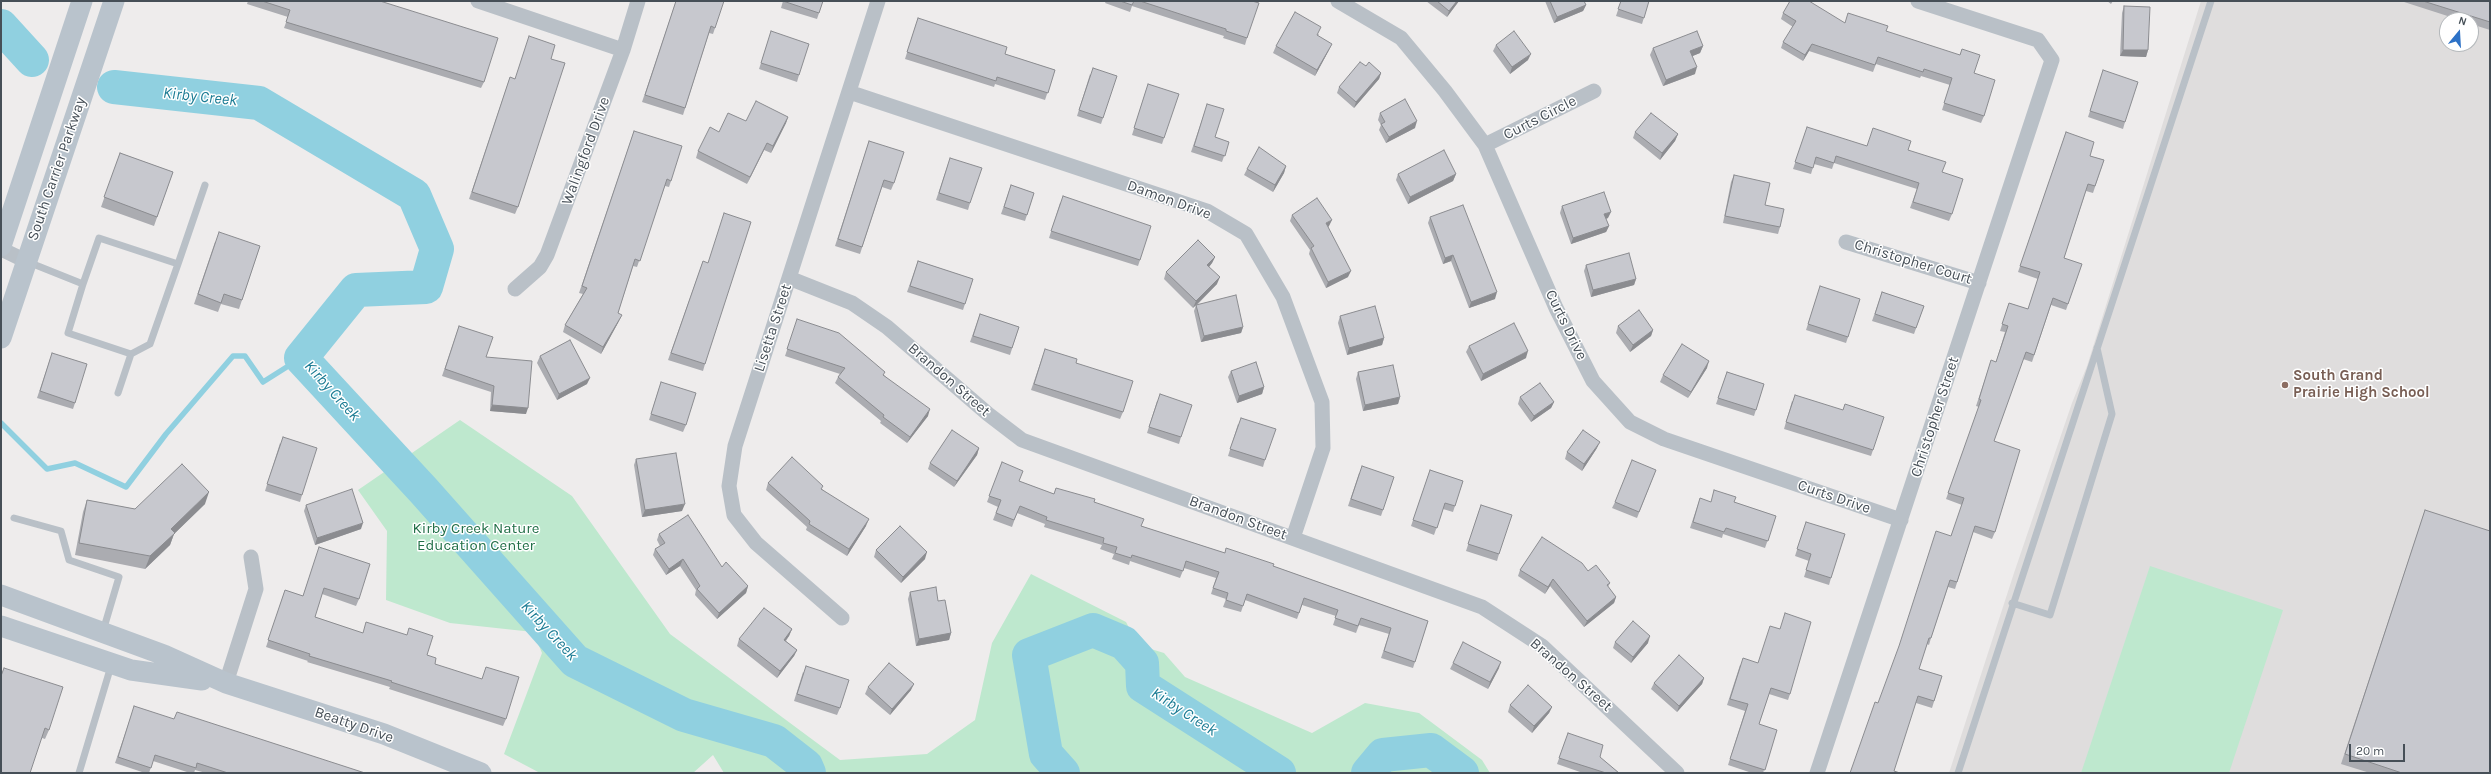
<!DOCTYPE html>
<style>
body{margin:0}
#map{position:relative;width:2491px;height:774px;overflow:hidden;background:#eeecec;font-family:Karla,sans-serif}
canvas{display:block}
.frame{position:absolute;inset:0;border:2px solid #464f57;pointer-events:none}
.north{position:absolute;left:2439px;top:12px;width:40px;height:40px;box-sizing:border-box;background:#fff;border:1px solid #b5b9bc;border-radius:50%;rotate:18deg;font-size:11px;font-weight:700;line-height:16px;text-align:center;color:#464f57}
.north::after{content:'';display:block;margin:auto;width:14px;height:18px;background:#2d72c7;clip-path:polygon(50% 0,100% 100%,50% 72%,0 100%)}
.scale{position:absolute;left:2349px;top:744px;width:56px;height:18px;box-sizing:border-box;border:2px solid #464f57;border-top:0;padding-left:5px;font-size:12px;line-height:14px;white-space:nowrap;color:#464f57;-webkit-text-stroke:3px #fff;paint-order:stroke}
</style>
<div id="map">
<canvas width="2491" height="774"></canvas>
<div class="frame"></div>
<div class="north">N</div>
<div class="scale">20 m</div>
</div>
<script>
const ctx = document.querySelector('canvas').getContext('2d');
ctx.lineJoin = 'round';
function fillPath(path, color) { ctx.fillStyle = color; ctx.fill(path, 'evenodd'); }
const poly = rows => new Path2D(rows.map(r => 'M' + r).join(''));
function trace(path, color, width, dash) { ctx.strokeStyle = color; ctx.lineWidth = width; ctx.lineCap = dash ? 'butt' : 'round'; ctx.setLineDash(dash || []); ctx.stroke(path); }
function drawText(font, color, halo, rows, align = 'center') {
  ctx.font = font + ' Karla,sans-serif'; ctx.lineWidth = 3; ctx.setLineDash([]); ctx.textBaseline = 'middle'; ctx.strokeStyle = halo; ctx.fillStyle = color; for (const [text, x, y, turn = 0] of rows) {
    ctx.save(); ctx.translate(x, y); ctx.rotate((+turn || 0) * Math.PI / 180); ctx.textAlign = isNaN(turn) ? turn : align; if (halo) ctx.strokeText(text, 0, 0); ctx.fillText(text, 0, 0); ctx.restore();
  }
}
const education = poly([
 [2201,1,2490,1,2490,773,1949,773,2014,573,2072,403,2087,366],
 [2447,20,2471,20,2471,44,2447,44]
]);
const green = poly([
 [460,420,572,496,670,634,840,760,927,754,975,720,992,643,1031,574,1126,622,1138,645,1164,653,1185,677,1312,733,1365,703,1419,713,1482,760,1490,773,724,773,713,755,693,773,540,773,504,754,542,653,533,632,450,623,386,600,387,531,358,490],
 [2150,566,2283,610,2229,773,2081,773]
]);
const stream = poly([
 [1,423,47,469,75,463,126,487,166,434,233,356,245,356,263,382,301,358]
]);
const river = poly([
 [1,26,32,60],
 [114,87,259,103,414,195,437,249,426,287,356,290,301,358,424,491,575,661,684,715,774,741,806,766,809,773],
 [1063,773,1046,754,1029,655,1093,630,1124,643,1142,663,1143,686,1279,773],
 [1368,773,1383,755,1431,750,1462,773]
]);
const lane = poly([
 [28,262,83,284,68,333,131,354,150,344,178,264,99,238,83,284],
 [178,264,205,185],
 [118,393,131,354],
 [14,518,61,531,69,560,119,577,103,631],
 [2012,603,2050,615,2112,414,2097,348],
 [79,773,111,666],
 [1958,773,2211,1]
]);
const street = poly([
 [478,1,623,50],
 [1338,1,1401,38,1445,91,1485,145,1556,308,1593,381,1630,422,1664,439,1901,520],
 [849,92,1207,211,1246,234,1283,297,1322,402,1323,448,1293,538],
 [1485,145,1594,91],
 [1846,242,1979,283],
 [1,249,26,261],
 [789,278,852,303,887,327,988,414,1022,440,1482,607,1542,646,1677,773],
 [515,289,540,267,547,255,623,50,638,1],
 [842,618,756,543,734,515,729,486,735,446,878,1],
 [226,683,256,589,251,557],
 [1817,773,2052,60,2038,40,1918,1]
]);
const secondary = poly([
 [1,246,82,1],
 [1,338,114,1],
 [1,595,164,655,226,683,384,734,481,773],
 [1,626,131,670,202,680]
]);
const wall = poly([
 [248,1,380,1,484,82,481,88,284,28,288,17,247,4],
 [676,1,715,28,713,34,709,33,683,115,642,102],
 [783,1,823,1,817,19,781,8],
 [1106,1,1252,1,1247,38,1245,45,1223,38,1224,36,1132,6,1130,12,1105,3],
 [1426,1,1459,1,1447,17],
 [1545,1,1584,1,1586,5,1583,11,1554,23],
 [1621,1,1649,1,1642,24,1616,16],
 [2107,1,2113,1,2111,4],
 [2401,1,2490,1,2490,30,2471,24,2471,20,2460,20],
 [2124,6,2148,50,2146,57,2120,56,2122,13],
 [1783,13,1845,23,1886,31,1974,73,1984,116,1981,123,1942,110,1950,85,1921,76,1920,78,1876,64,1873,72,1809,51,1803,61,1781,48,1783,42,1793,27,1781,19],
 [916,24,1005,54,1055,70,1045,100,995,84,994,87,905,59],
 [1319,34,1318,36,1329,50,1315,76,1273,53,1276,46],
 [769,38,799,75,797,82,759,69],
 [1496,45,1528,60,1510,74,1493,51],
 [1703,46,1700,53,1692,56,1695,74,1663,86,1650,55,1653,48],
 [551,59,518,207,515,214,469,199,510,77,515,79],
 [1366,66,1381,73,1379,79,1354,108,1337,93,1339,87],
 [1090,74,1103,118,1101,124,1077,116],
 [2101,77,2125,122,2123,129,2088,117],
 [1146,90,1164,138,1162,144,1132,135],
 [1205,111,1215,137,1229,142,1222,162,1191,152],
 [1380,113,1415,128,1386,143,1379,130,1381,125,1378,120],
 [788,117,786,123,771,153,764,150,747,184,696,158,698,151,719,132,746,121],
 [634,131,671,181,669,187,665,186,637,267,633,266,618,313,619,321,601,354,563,332,565,325,583,294,579,293],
 [1635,132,1678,134,1675,141,1660,160,1633,138],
 [2066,132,2090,156,2104,160,2093,193,2086,191,2064,258,2082,264,2066,310,2051,305,2032,362,2023,359,1994,441,1995,532,1992,539,1973,532,1955,589,1948,587,1931,638,1929,645,1927,644,1919,669,1942,676,1932,708,1916,703,1850,773,1951,536,1962,505,1946,499,1979,407,1976,406,1989,367,1996,362,2005,332,2000,331,2009,303,2028,309,2038,279,2018,272],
 [1805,133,1867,146,1908,150,1942,172,1952,214,1949,221,1910,208,1917,189,1834,163,1832,169,1814,164,1811,174,1793,169],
 [869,141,894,183,891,190,882,187,860,254,835,246],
 [120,153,173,172,154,226,101,207],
 [948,164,970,203,968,210,936,200],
 [1286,166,1284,173,1273,192,1244,175,1247,169],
 [1398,174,1456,174,1453,181,1408,204,1396,180],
 [1734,175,1765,205,1780,227,1778,234,1723,223,1731,182],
 [1011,185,1034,193,1025,221,1001,214],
 [1060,203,1140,260,1138,266,1049,238],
 [1562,206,1608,218,1606,219,1609,226,1606,232,1571,244,1560,213],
 [1292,215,1329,226,1328,227,1348,277,1326,288,1309,254,1310,250,1290,221],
 [1430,217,1495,299,1469,308,1451,261,1443,264,1428,223],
 [215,242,260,246,239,309,221,304,218,312,194,304],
 [1215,257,1212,263,1209,267,1217,284,1197,305,1243,327,1241,333,1201,342,1194,311,1196,305,1193,308,1164,279,1166,272],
 [703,261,705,364,703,371,668,360],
 [918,261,973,279,963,310,907,292],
 [1586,265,1636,279,1634,285,1591,297,1584,271],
 [1882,292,1924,306,1914,334,1872,321],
 [1818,293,1848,337,1846,343,1806,330],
 [980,314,1019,327,1010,355,970,342],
 [1340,316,1384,338,1382,345,1347,355,1338,323],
 [459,326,486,357,526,414,490,411,491,392,442,376],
 [795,326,884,375,928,416,907,443,880,423,881,421,835,383,838,377,840,374,785,356],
 [1618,326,1653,330,1651,336,1630,352,1616,333],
 [1469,346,1526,358,1481,381,1466,352],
 [1043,355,1076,363,1123,412,1120,419,1031,390],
 [540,356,587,384,557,400,537,363],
 [50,359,75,403,73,409,37,398],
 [1707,368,1688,398,1660,382,1663,375],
 [1231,371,1264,387,1262,394,1237,403,1228,377],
 [1358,372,1400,397,1398,404,1363,411,1356,379],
 [1727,372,1764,384,1754,416,1716,404],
 [659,388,686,425,683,432,649,420],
 [1520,397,1554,402,1551,408,1531,422,1518,404],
 [1157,401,1181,437,1179,444,1147,433],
 [1792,401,1873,450,1871,456,1784,429],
 [1238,424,1265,460,1263,467,1228,456],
 [280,443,302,495,300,502,265,491],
 [979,448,977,455,954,487,928,469,930,463],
 [1597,448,1582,471,1565,459,1567,452],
 [636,459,682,511,642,517,634,465],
 [1002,462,1019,481,1054,494,1056,488,1094,502,1141,526,1225,553,1273,566,1428,621,1413,668,1381,658,1389,634,1359,625,1356,633,1333,625,1336,616,1302,605,1297,619,1245,600,1241,612,1223,607,1226,599,1211,594,1216,578,1184,568,1180,578,1130,561,1129,565,1112,559,1114,554,1100,549,1102,545,1044,527,1045,524,1017,513,1012,527,993,520,998,507,987,502],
 [1430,470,1463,481,1453,512,1443,509,1434,535,1411,526],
 [1656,470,1637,518,1612,508,1615,502],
 [1359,473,1383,510,1381,516,1348,506],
 [768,483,822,489,866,526,847,556,806,530,807,527,766,490],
 [1700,498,1710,502,1734,502,1776,516,1765,548,1723,534,1722,538,1690,528],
 [87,500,135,509,205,504,174,534,170,545,145,569,75,555,83,512],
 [306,505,361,529,315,545,304,511],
 [2425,510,2490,773,2370,773,2341,764],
 [1479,511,1499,554,1497,561,1466,551],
 [1806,522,1831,578,1829,585,1804,577,1809,561,1795,556],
 [659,534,722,567,748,586,746,593,717,619,695,595,696,590,680,566,666,575,653,555,655,549,660,546,657,540],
 [876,550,925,559,901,583,874,557],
 [317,554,359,599,356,606,322,594,315,617,427,655,435,664,506,719,503,726,389,689,390,687,307,662,308,661,266,647,285,590,303,596],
 [1520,570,1588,571,1610,583,1608,587,1616,597,1614,603,1584,627,1550,586,1545,594,1518,576],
 [910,592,938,601,951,633,949,640,916,646,908,599],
 [792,629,789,636,786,641,797,650,794,656,777,678,737,646,739,639],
 [1615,642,1648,643,1631,663,1613,648],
 [1453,663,1499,668,1488,689,1450,669],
 [1740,665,1790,694,1788,700,1769,694,1759,724,1777,730,1763,773,1752,773,1728,765,1745,711,1727,705],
 [803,672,840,708,837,715,794,701],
 [1,675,49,730,45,739,42,738],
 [1704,678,1702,684,1677,712,1651,689,1654,683],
 [868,687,911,690,890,715,865,694],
 [1510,705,1552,707,1549,713,1532,733,1508,712],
 [132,713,174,719,365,773,206,773,195,770,194,773,190,773,153,761,149,773,145,773,115,763],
 [1568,733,1600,757,1619,773,1583,773,1557,764]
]);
const shadedWall = poly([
 [1457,1,1459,1,1447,17,1449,11],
 [1586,5,1583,11,1554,23,1557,17],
 [1332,44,1329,50,1315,76,1317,70],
 [1812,44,1809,51,1803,61,1805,55],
 [1703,46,1700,53,1688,58,1690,51],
 [2123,50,2148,50,2146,57,2120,56],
 [1531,54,1528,60,1510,74,1512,67],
 [1697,67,1695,74,1663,86,1666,80],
 [1381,73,1379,79,1354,108,1356,102],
 [788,117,786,123,771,153,773,146],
 [1417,121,1415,128,1386,143,1389,137],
 [1678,134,1675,141,1660,160,1662,153],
 [767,143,764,150,747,184,750,177],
 [1286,166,1284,173,1273,192,1275,185],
 [1456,174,1453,181,1408,204,1410,197],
 [1611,212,1608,218,1602,220,1604,214],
 [1332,220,1329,226,1324,230,1326,223],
 [1609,226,1606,232,1571,244,1573,238],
 [1453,255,1451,261,1443,264,1445,258],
 [1215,257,1212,263,1205,272,1207,265],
 [1351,271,1348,277,1326,288,1328,282],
 [1220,277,1217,284,1193,308,1196,301],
 [1636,279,1634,285,1591,297,1593,290],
 [1497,292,1495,299,1469,308,1471,302],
 [622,315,619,321,601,354,603,347],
 [1243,327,1241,333,1201,342,1204,336],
 [1653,330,1651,336,1630,352,1633,345],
 [1384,338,1382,345,1347,355,1349,348],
 [1528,351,1526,358,1481,381,1483,374],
 [1709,361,1707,368,1688,398,1691,392],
 [590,378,587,384,557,400,559,394],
 [1264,387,1262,394,1237,403,1239,396],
 [1400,397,1398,404,1363,411,1365,405],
 [1554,402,1551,408,1531,422,1534,416],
 [492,405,528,408,526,414,490,411],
 [930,409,928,416,907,443,910,437],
 [1600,442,1597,448,1582,471,1584,464],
 [979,448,977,455,954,487,957,481],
 [209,492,205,504,174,534,170,545,145,569,150,556,171,529],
 [685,504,682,511,642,517,645,510],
 [869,519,866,526,847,556,849,549],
 [363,523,361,529,315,545,317,538],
 [927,552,925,559,901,583,903,577],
 [683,559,680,566,666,575,669,569],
 [1553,579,1550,586,1545,594,1548,587],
 [748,586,746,593,717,619,719,613],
 [1616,597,1614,603,1584,627,1587,621],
 [792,629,789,636,781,646,784,640],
 [951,633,949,640,916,646,919,639],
 [1650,636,1648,643,1631,663,1633,657],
 [797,650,794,656,777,678,780,671],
 [1501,662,1499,668,1488,689,1490,682],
 [1704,678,1702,684,1677,712,1679,706],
 [914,684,911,690,890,715,892,709],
 [1552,707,1549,713,1532,733,1534,726]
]);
const building = poly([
 [262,1,380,1,498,38,484,82,286,22,290,10,262,1],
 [676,1,724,1,715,28,711,26,685,108,645,95,676,1],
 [783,1,823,1,819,13,783,1],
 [1120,1,1134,1,1132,5,1120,1],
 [1140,1,1252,1,1259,3,1247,38,1226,31,1226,29,1140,1],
 [1437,1,1457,1,1449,11,1437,1],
 [1550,1,1584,1,1586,5,1557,17,1550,1],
 [1621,1,1649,1,1644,18,1618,9,1621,1],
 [1790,1,1809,1,1845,23,1848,13,1888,26,1886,31,1960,55,1962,49,1980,55,1974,73,1995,80,1984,116,1944,103,1952,78,1924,69,1923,72,1878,57,1875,65,1812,44,1805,55,1783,42,1796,21,1783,13,1790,1],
 [2423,1,2490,1,2490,22,2423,1],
 [2124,6,2150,7,2148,50,2123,50,2124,6],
 [1295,12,1321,27,1317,35,1332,44,1317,70,1276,46,1295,12],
 [918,18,1007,47,1005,54,1055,70,1048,93,997,77,996,81,907,52,918,18],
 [771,31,809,44,799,75,761,63,771,31],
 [1514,31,1531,54,1512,67,1496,45,1514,31],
 [1697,31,1703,46,1690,51,1697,67,1666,80,1653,48,1697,31],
 [529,36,555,45,551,59,565,63,518,207,472,192,510,77,515,79,529,36],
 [1360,62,1366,66,1369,62,1381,73,1356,102,1339,87,1360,62],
 [1093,68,1117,76,1103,118,1079,110,1093,68],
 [2103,70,2138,82,2125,122,2090,111,2103,70],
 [1148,84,1179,94,1164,138,1134,128,1148,84],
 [1405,99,1417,121,1389,137,1381,124,1385,122,1380,113,1405,99],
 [756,101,788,117,773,146,767,143,750,177,698,151,710,127,719,132,728,113,746,121,756,101],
 [1207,104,1224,109,1215,137,1229,142,1225,156,1194,146,1207,104],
 [1651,113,1678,134,1662,153,1635,132,1651,113],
 [1807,127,1867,146,1873,128,1911,141,1908,150,1946,162,1942,172,1963,179,1952,214,1913,202,1919,183,1836,156,1834,163,1816,157,1813,168,1795,162,1807,127],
 [634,131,682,146,671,181,667,179,640,261,635,259,618,313,622,315,603,347,565,325,587,288,582,286,634,131],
 [2066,132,2094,142,2090,156,2104,160,2095,186,2088,184,2064,258,2082,264,2068,304,2053,298,2034,355,2026,352,1994,441,2020,450,1995,532,1975,526,1957,582,1950,580,1931,638,1929,638,1919,669,1942,676,1934,701,1918,696,1894,771,1900,773,1850,773,1875,702,1878,703,1899,646,1936,531,1951,536,1964,498,1948,493,1981,400,1979,399,1991,360,1996,362,2008,326,2002,324,2009,303,2028,309,2040,272,2020,266,2066,132],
 [869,141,904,152,894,183,884,180,862,247,838,239,869,141],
 [1259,147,1286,166,1275,185,1247,169,1259,147],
 [1444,150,1456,174,1410,197,1398,174,1444,150],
 [120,153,173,172,157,217,104,197,120,153],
 [950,158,982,168,970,203,939,193,950,158],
 [1734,175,1770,183,1765,205,1784,209,1780,227,1725,216,1734,175],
 [1011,185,1034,193,1027,215,1004,207,1011,185],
 [1604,192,1611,212,1604,214,1609,226,1573,238,1562,206,1604,192],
 [1063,196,1151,226,1140,260,1051,231,1063,196],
 [1317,198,1332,220,1326,223,1351,271,1328,282,1311,248,1314,246,1292,215,1317,198],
 [1463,205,1497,292,1471,302,1453,255,1445,258,1430,217,1463,205],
 [724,213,751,222,705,364,671,353,703,261,708,263,724,213],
 [219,232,260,246,242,300,224,294,221,303,198,294,219,232],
 [1198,240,1215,257,1207,265,1220,277,1196,301,1166,272,1198,240],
 [1629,253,1636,279,1593,290,1586,265,1629,253],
 [918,261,973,279,965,304,910,286,918,261],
 [1820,286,1860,299,1848,337,1808,324,1820,286],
 [1882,292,1924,306,1916,328,1875,314,1882,292],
 [1236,295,1243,327,1204,336,1196,305,1236,295],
 [1375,306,1384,338,1349,348,1340,316,1375,306],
 [1639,310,1653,330,1633,345,1618,326,1639,310],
 [980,314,1019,327,1012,348,973,336,980,314],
 [797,319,839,333,885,372,883,375,930,409,910,437,883,417,884,415,838,377,845,368,787,349,797,319],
 [1514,323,1528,351,1483,374,1469,346,1514,323],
 [459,326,493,337,486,357,532,361,528,408,492,405,494,386,445,369,459,326],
 [570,340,590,378,559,394,540,356,570,340],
 [1682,344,1709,361,1691,392,1663,375,1682,344],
 [1045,349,1077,359,1076,363,1133,381,1123,412,1034,384,1045,349],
 [52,353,87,364,75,403,40,391,52,353],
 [1256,362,1264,387,1239,396,1231,371,1256,362],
 [1393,365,1400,397,1365,405,1358,372,1393,365],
 [1727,372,1764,384,1756,410,1718,398,1727,372],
 [661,382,696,393,686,425,651,414,661,382],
 [1540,383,1554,402,1534,416,1520,397,1540,383],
 [1160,394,1192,405,1181,437,1149,427,1160,394],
 [1795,395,1843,410,1845,404,1884,417,1873,450,1786,422,1795,395],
 [1241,418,1276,429,1265,460,1230,449,1241,418],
 [952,430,979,448,957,481,930,463,952,430],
 [1583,430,1600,442,1584,464,1567,452,1583,430],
 [283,437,317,448,302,495,267,484,283,437],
 [676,453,685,504,645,510,636,459,676,453],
 [792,457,823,486,821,489,869,519,849,549,809,524,810,521,768,483,792,457],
 [1632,460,1656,470,1639,512,1615,502,1632,460],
 [1002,462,1023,471,1019,481,1054,494,1056,488,1095,499,1094,502,1144,519,1141,526,1225,553,1226,548,1274,564,1273,566,1428,621,1415,662,1384,651,1391,628,1361,618,1358,626,1335,618,1338,610,1304,598,1299,613,1247,594,1243,606,1226,600,1228,593,1213,588,1219,572,1186,561,1183,571,1132,555,1131,558,1115,553,1117,547,1103,543,1104,538,1046,520,1047,517,1020,506,1014,520,996,513,1001,500,989,496,1002,462],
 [182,464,209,492,171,529,175,533,150,556,79,543,87,500,135,509,182,464],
 [1362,466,1394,477,1383,510,1351,499,1362,466],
 [1430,470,1463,481,1455,506,1445,503,1437,528,1413,520,1430,470],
 [352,489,363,523,317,538,306,505,352,489],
 [1714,490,1736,497,1734,502,1776,516,1768,541,1726,528,1724,532,1693,522,1700,498,1711,502,1714,490],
 [1481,505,1512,515,1499,554,1468,544,1481,505],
 [2425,510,2490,531,2490,773,2402,773,2345,754,2425,510],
 [688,515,722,567,726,562,748,586,719,613,697,589,700,586,683,559,669,569,655,549,665,543,659,534,688,515],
 [1806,522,1845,534,1831,578,1806,570,1811,554,1797,549,1806,522],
 [900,526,927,552,903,577,876,550,900,526],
 [1542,537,1582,563,1588,571,1596,565,1610,583,1607,585,1616,597,1587,621,1553,579,1548,587,1520,570,1542,537],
 [319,547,370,564,359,599,324,588,315,617,363,633,366,622,407,635,409,628,433,636,427,655,436,658,435,664,482,679,486,667,519,677,506,719,391,682,392,681,309,656,310,654,268,640,285,590,303,596,319,547],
 [936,587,938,601,945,600,951,633,919,639,910,592,936,587],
 [764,608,792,629,784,640,797,650,780,671,739,639,764,608],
 [1785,613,1811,622,1790,694,1771,688,1759,724,1777,730,1765,770,1730,759,1748,704,1730,699,1743,658,1758,663,1770,626,1780,629,1785,613],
 [1633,621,1650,636,1633,657,1615,642,1633,621],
 [1463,642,1501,662,1490,682,1453,663,1463,642],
 [1679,655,1704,678,1679,706,1654,683,1679,655],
 [889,663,914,684,892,709,868,687,889,663],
 [806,666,849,680,840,708,797,694,806,666],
 [4,668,63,687,49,730,45,728,30,773,1,773,1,676,4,668],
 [1528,685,1552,707,1534,726,1510,705,1528,685],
 [134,706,174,719,177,712,365,773,228,773,197,763,196,768,155,755,151,768,118,757,134,706],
 [1568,733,1603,745,1600,757,1619,773,1606,773,1559,758,1568,733]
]);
const markers = [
 [2285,385,4,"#8d6e63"]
];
const streetNames = [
 ["Curts Circle",1540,118,-27],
 ["Walingford Drive",586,151,-70],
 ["South Carrier Parkway",57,169,-71],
 ["Damon Drive",1169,200,20],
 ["Christopher Court",1913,262,17],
 ["Curts Drive",1566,325,64],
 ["Lisetta Street",773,328,-72],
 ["Brandon Street",949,380,41],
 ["Christopher Street",1935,417,-72],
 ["Curts Drive",1834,497,19],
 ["Brandon Street",1238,518,20],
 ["Brandon Street",1571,675,41],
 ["Beatty Drive",354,725,19]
];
const educationNames = [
 ["South Grand",2293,376],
 ["Prairie High School",2293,393]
];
const parkNames = [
 ["Kirby Creek Nature",476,529],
 ["Education Center",476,546]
];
const waterNames = [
 ["Kirby Creek",200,97,6],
 ["Kirby Creek",332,391,48],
 ["Kirby Creek",549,631,47],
 ["Kirby Creek",1184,712,33]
];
fillPath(education, '#dfdddd');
fillPath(green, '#bee8ce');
trace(stream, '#90d0e0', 5.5);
trace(river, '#90d0e0', 34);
trace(lane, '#b9c0c7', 7);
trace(street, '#b9c0c7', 15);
trace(secondary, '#b9c3cc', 21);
fillPath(wall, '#abacb1');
fillPath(shadedWall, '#8b8c90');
fillPath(building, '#c7c8ce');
trace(building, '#8b8c90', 1);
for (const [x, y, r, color] of markers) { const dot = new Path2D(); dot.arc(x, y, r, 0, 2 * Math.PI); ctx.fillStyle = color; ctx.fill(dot); trace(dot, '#fff', 1.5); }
drawText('15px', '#464f57', '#fff', streetNames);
drawText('bold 15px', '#785e54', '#fff', educationNames, 'left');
drawText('15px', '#216f47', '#fff', parkNames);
drawText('italic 16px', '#1c7c94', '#fff', waterNames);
</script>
